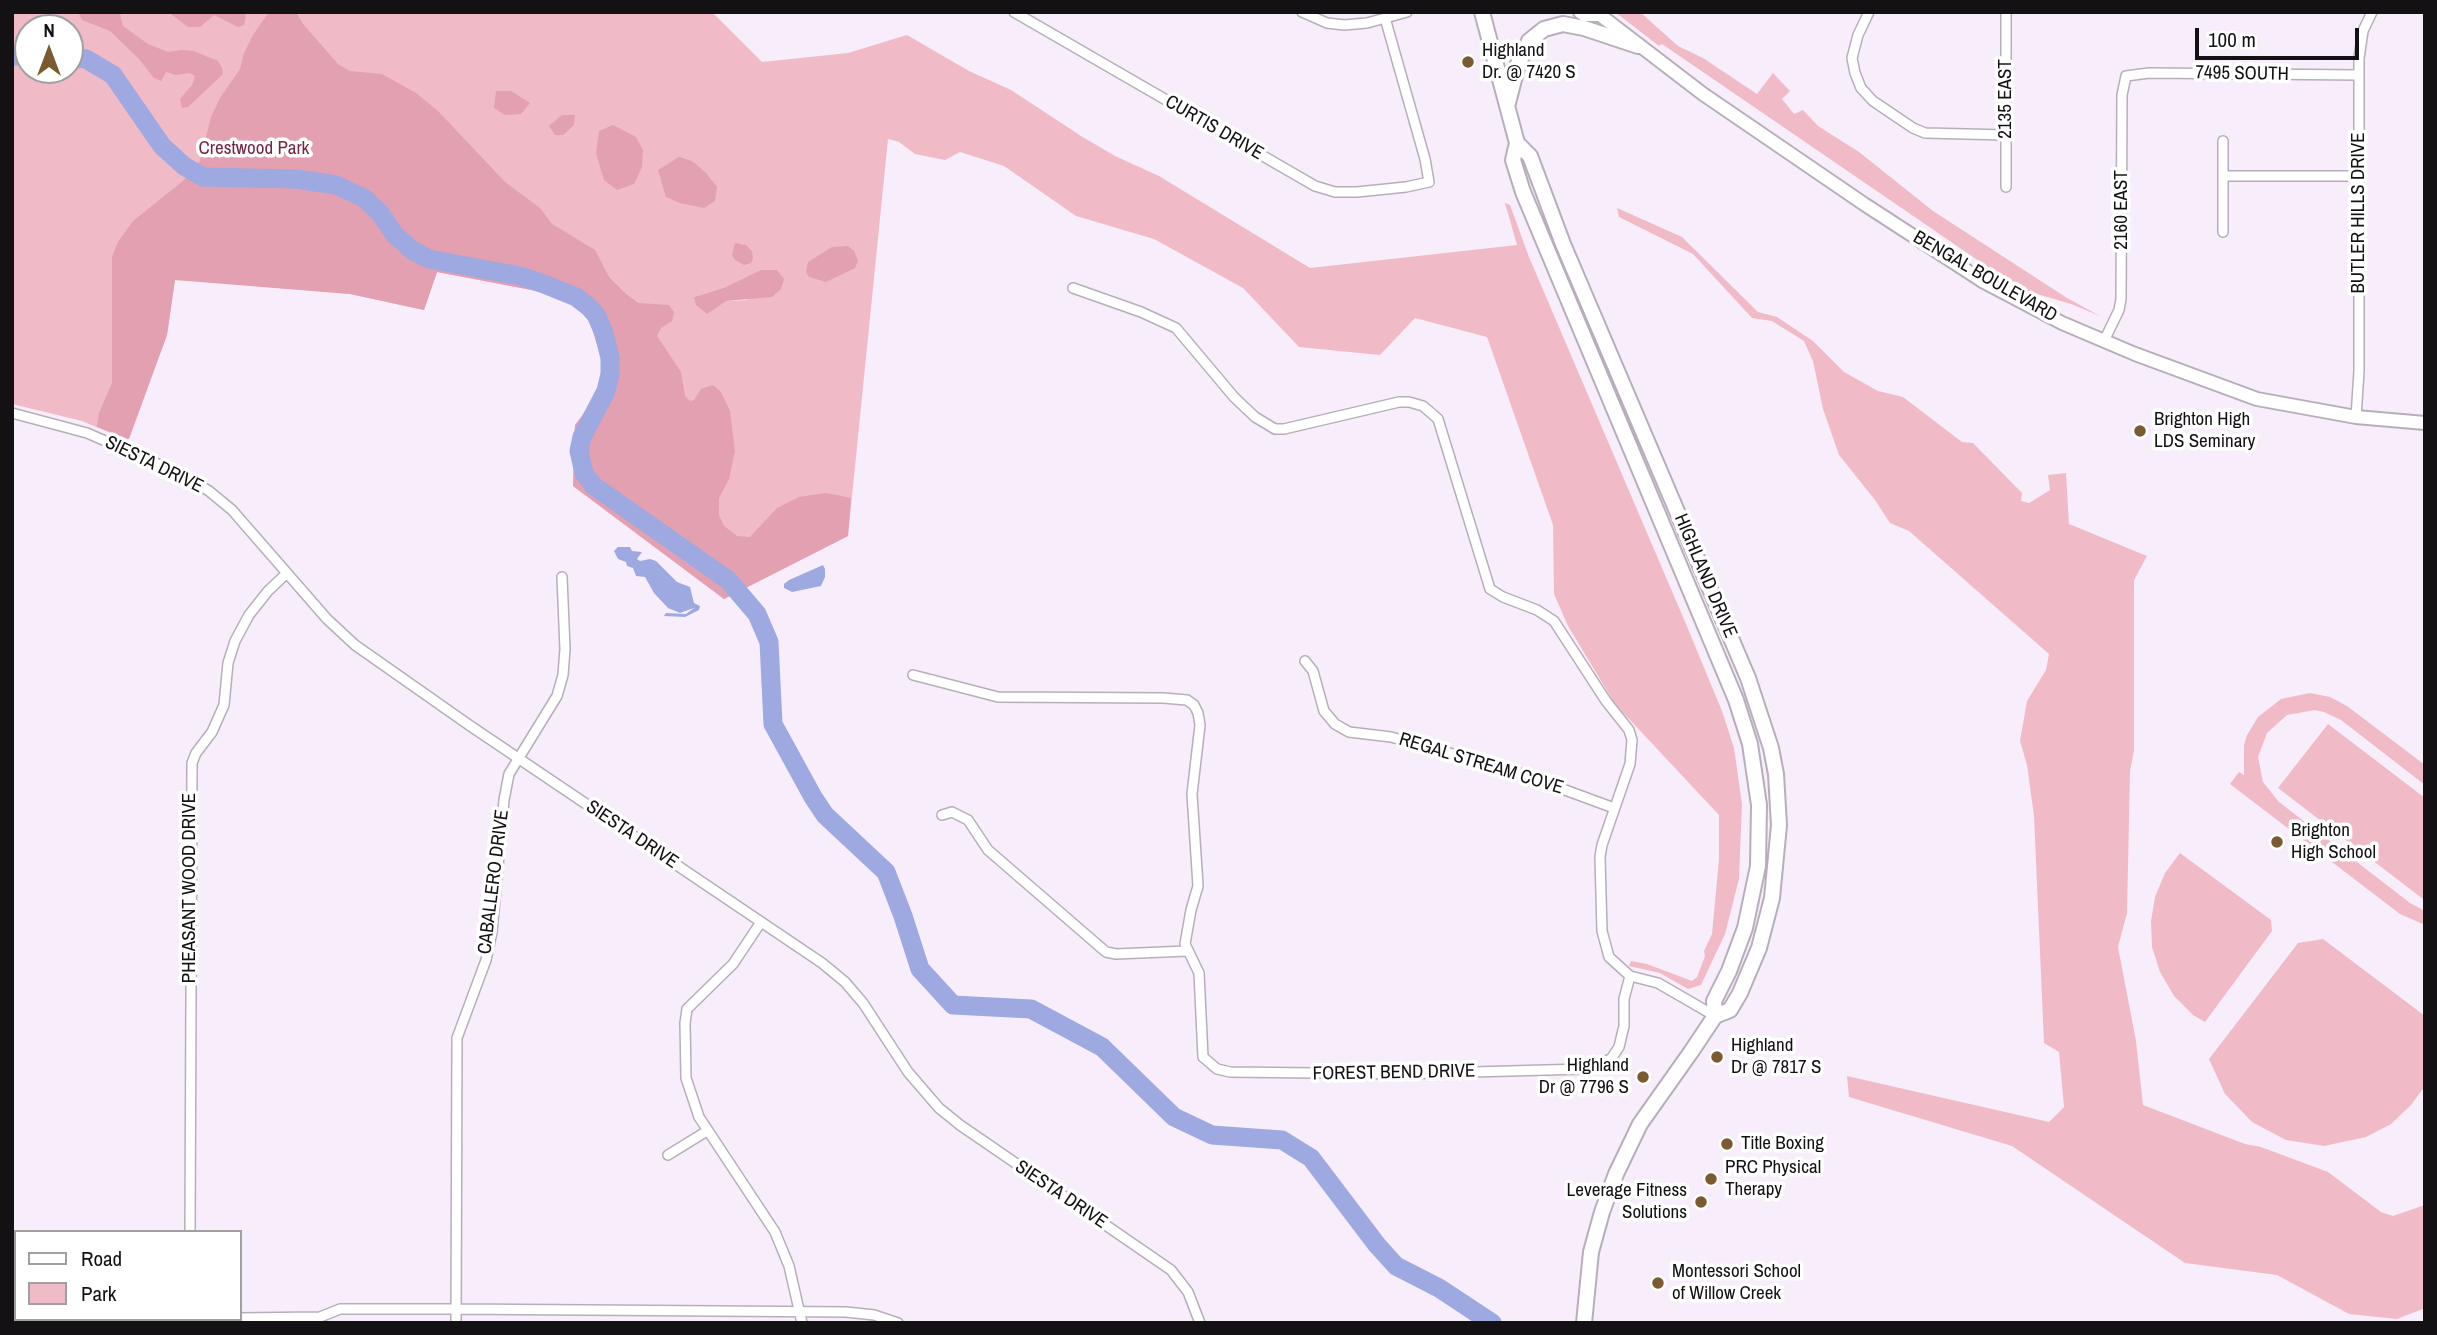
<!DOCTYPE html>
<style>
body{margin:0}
#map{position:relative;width:2437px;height:1335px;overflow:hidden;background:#f8edfb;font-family:"Archivo Narrow",sans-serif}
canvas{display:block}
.frame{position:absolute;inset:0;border:14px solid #141115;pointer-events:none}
.legend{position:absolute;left:14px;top:1230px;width:228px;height:91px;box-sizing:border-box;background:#fff;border:2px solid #a1a0a1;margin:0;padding:9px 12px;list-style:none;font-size:21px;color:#141115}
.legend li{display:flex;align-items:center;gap:14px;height:35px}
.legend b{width:35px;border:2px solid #a1a0a1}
.north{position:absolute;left:14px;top:14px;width:70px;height:70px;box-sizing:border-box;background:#fff;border:2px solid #a1a0a1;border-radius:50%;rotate:0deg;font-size:19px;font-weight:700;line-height:28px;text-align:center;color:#141115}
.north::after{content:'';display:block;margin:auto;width:24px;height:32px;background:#7b5a31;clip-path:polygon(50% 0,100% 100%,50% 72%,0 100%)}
.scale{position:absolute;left:2195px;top:28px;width:164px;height:32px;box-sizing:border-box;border:4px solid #141115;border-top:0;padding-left:9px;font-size:21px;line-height:24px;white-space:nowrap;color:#141115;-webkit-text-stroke:5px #fff;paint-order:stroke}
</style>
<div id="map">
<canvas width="2437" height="1335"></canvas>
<div class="frame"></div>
<ul class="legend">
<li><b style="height:9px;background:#fff"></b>Road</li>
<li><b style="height:19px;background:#f1bac7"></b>Park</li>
</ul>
<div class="north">N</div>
<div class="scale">100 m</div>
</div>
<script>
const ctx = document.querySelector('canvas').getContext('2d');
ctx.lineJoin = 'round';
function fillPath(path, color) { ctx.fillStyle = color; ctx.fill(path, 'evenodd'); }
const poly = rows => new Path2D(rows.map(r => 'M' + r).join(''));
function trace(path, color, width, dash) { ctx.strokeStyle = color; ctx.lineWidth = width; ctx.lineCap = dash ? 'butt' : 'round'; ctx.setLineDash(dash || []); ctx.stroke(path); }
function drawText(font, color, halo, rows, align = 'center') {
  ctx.font = font + ' "Archivo Narrow",sans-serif'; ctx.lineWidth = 7; ctx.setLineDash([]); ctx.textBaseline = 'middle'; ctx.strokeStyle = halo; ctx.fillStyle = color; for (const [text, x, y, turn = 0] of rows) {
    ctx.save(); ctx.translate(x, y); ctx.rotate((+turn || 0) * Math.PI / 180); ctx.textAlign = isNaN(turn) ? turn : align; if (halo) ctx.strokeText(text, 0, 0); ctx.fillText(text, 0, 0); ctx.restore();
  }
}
const green = poly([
 [12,12,712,12,762,62,848,53,907,35,969,71,1011,90,1081,136,1115,156,1159,176,1310,268,1517,245,1505,203,1510,205,1529,257,1686,624,1722,711,1734,748,1742,804,1739,879,1725,934,1701,985,1688,989,1660,973,1629,966,1631,961,1647,964,1692,981,1697,977,1705,956,1704,951,1712,934,1719,859,1719,815,1615,704,1568,626,1554,594,1553,525,1487,337,1415,318,1380,355,1299,347,1243,288,1154,239,1076,216,1004,166,960,152,945,160,915,154,899,142,888,139,848,536,724,599,573,486,575,425,594,400,607,377,586,309,542,292,437,272,424,310,350,294,175,279,167,335,128,440,82,421,12,404],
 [28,28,70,28,70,70,28,70],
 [726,287,748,300,726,301,694,297],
 [1615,12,1640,12,1678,46,1703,58,1757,94,1773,73,1790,91,1782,99,1794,114,1803,110,1818,126,1859,152,1933,211,2067,298,2100,316,2071,304,2027,291,1995,272,1662,44,1659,46],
 [1617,208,1682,237,1758,312,1777,317,1813,341,1844,372,1878,391,1903,397,1962,442,1973,443,2022,493,2021,501,2029,503,2050,490,2048,475,2066,473,2069,524,2147,556,2134,580,2134,750,2130,771,2127,913,2118,947,2136,1041,2143,1105,2245,1144,2261,1147,2328,1172,2381,1212,2393,1216,2425,1205,2425,1308,2397,1319,2349,1314,2277,1275,2185,1263,2012,1146,1849,1097,1847,1076,2049,1122,2064,1107,2059,1052,2044,1043,2034,816,2027,765,2020,741,2027,701,2046,670,2049,654,1909,531,1890,523,1875,500,1839,455,1823,409,1813,361,1804,341,1772,321,1752,318,1693,254,1619,217],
 [2310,693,2330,697,2347,706,2425,765,2425,785,2341,720,2324,712,2315,710,2287,715,2267,733,2258,757,2263,782,2279,802,2410,903,2425,911,2425,925,2400,914,2230,784,2239,772,2244,775,2244,745,2247,735,2258,717,2281,699],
 [2328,724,2425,798,2423,899,2278,788],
 [2180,853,2271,920,2272,931,2205,1022,2193,1015,2174,996,2160,972,2152,947,2151,921,2155,897,2165,873],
 [2323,939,2425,1016,2425,1086,2411,1105,2391,1124,2366,1137,2324,1146,2286,1140,2252,1122,2225,1094,2209,1059,2298,943]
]);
const forest = poly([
 [78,12,124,12,120,15,123,26,148,44,168,52,181,50,194,51,208,57,218,61,222,68,223,74,188,107,182,108,180,99,192,85,195,76,190,73,176,75,166,72,161,81,154,78,139,59,110,31,82,20],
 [168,12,245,12,246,16,244,25,238,27,214,15,200,27,188,27],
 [269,12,296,12,303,24,338,64,350,71,382,74,416,93,438,111,505,182,540,208,552,224,595,250,609,277,625,293,638,303,669,305,674,312,672,321,661,328,657,336,681,372,685,396,690,401,694,400,701,389,713,385,721,392,730,411,735,451,729,479,719,498,719,515,724,526,737,536,750,537,777,508,799,497,826,493,851,498,848,536,724,599,573,486,575,425,594,400,607,377,586,309,542,292,437,272,424,310,350,294,175,280,167,335,129,439,97,427,99,413,112,383,112,257,118,242,133,221,183,181,200,161,211,117,220,98,240,69,244,53,253,35],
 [496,91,511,91,530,103,521,114,505,115,494,108],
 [562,115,575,115,574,125,563,135,555,135,549,126],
 [613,125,636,137,643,150,642,167,634,184,617,190,604,180,596,153,599,131],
 [679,157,692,161,706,173,717,187,715,201,704,208,680,203,666,197,658,170],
 [735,243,746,245,752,251,753,258,751,263,744,265,735,260,732,255],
 [848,246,854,251,858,261,855,268,826,282,809,277,806,272,808,262,832,247],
 [761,270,777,270,784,279,781,289,772,297,726,301,707,314,696,305,694,297,726,287]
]);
const water = poly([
 [618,547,630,547,632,551,642,552,637,559,640,561,650,559,656,561,677,582,690,587,694,603,700,606,699,610,685,617,664,616,666,613,686,614,694,608,680,613,668,608,654,593,645,577,636,576,633,568,627,566,626,562,618,559,614,551],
 [823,565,825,569,825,577,821,586,792,592,784,588,784,584,789,580]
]);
const river = poly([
 [12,56,28,56],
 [70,57,86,59,113,75,162,146,184,166,203,177,296,179,336,185,364,198,380,213,395,235,412,250,429,259,520,276,544,284,576,297,589,307,596,315,604,333,610,358,610,374,606,391,582,437,579,451,584,473,594,486,728,580,757,614,769,642,773,724,813,797,825,815,886,872,903,916,920,969,953,1005,1031,1009,1102,1047,1174,1117,1212,1135,1282,1140,1311,1158,1377,1245,1396,1266,1439,1288,1492,1323]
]);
const street = poly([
 [1014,12,1315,186,1335,192,1357,192,1406,187,1429,182,1425,159,1385,18],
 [1302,12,1327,23,1344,25,1367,23,1407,12],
 [1869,12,1858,35,1852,58,1855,73,1861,88,1873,101,1913,128,1925,133,2006,135],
 [2223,141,2223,232],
 [2223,176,2359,176],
 [2006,187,2006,12],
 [1073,288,1141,312,1176,328,1234,397,1255,417,1275,429,1284,429,1399,402,1409,402,1423,406,1438,419,1490,589,1503,597,1537,610,1554,621,1606,701,1629,730,1632,740,1630,764,1602,845,1600,857,1602,931,1609,957,1630,976,1658,983,1715,1016],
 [2104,341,2119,310,2121,299,2122,95,2126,76,2149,73,2359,75],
 [12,413,87,433,181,474,209,491,232,510,327,619,355,645,469,725,822,963,845,982,863,1003,908,1072,939,1108,960,1125,1171,1270,1188,1292,1200,1323],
 [2356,417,2359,371,2359,58,2363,31,2372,12],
 [1305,661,1313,671,1324,711,1335,724,1349,732,1391,737,1508,769,1614,808],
 [913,675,998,697,1163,698,1187,700,1194,705,1198,713,1200,725,1192,794,1198,886,1191,910,1185,944,1199,973,1203,1057,1217,1069,1230,1072,1400,1074,1583,1069,1611,1059,1619,1047,1624,1026,1624,999,1630,976],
 [942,815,952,812,968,820,988,850,1106,952,1116,954,1187,951],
 [761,922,733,964,687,1009,685,1023,686,1078,699,1117,775,1232,789,1266,802,1323],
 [668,1155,707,1131],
 [190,1232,192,763,196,753,212,732,224,705,228,663,235,641,249,615,268,591,287,573],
 [240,1318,320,1317,340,1309,456,1309,846,1312,874,1315,898,1323],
 [456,1323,457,1038,486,960,492,932,504,800,509,774,557,696,563,675,565,649,562,577]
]);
const secondary = poly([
 [1580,12,1584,15,1597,15],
 [1596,12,1703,94,1864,204,1984,282,2062,323,2135,354,2257,399,2356,417,2425,423]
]);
const primary = poly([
 [1482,12,1517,143,1513,160,1523,192,1736,700,1750,744,1759,805,1758,866,1745,928,1729,971,1714,1001,1715,1016,1691,1052,1640,1124,1616,1174,1602,1212,1591,1252,1584,1323],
 [1508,103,1518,64,1526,48,1529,41,1544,29,1563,24,1584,28,1638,46],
 [1517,143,1530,156,1563,244,1748,678,1771,748,1776,774,1779,825,1772,898,1759,948,1740,993,1730,1010,1715,1016]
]);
const markers = [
 [1468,62,7,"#7b5a31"],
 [2140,431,7,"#7b5a31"],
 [2277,842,7,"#7b5a31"],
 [1717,1057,7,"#7b5a31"],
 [1643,1077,7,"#7b5a31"],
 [1727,1144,7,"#7b5a31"],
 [1711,1179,7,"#7b5a31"],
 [1701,1202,7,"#7b5a31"],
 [1658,1283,7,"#7b5a31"]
];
const poiNames = [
 ["Highland",1482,51],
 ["Dr. @ 7420 S",1482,73],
 ["Brighton High",2154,420],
 ["LDS Seminary",2154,442],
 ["Brighton",2291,831],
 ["High School",2291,853],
 ["Highland",1731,1046],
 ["Dr @ 7817 S",1731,1068],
 ["Highland",1629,1066,"right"],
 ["Dr @ 7796 S",1629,1088,"right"],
 ["Title Boxing",1741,1144],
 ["PRC Physical",1725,1168],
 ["Therapy",1725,1190],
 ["Leverage Fitness",1687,1191,"right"],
 ["Solutions",1687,1213,"right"],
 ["Montessori School",1672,1272],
 ["of Willow Creek",1672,1294]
];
const streetNames = [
 ["7495 SOUTH",2242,74,1],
 ["2135 EAST",2006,99,-90],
 ["CURTIS DRIVE",1214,128,30],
 ["2160 EAST",2122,210,-90],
 ["BUTLER HILLS DRIVE",2359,213,-90],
 ["BENGAL BOULEVARD",1985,277,30],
 ["SIESTA DRIVE",154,465,26],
 ["HIGHLAND DRIVE",1705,576,67],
 ["REGAL STREAM COVE",1481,764,17],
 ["SIESTA DRIVE",632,835,34],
 ["CABALLERO DRIVE",494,882,-83],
 ["PHEASANT WOOD DRIVE",190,888,-90],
 ["FOREST BEND DRIVE",1394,1073,-1],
 ["SIESTA DRIVE",1061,1195,34]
];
const parkNames = [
 ["Crestwood Park",254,149]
];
fillPath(green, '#f1bac7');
fillPath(forest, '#e2a0b0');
fillPath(water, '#9da9e0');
trace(river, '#9da9e0', 19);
trace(street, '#b8aebb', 12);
trace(secondary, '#b8aebb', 16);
trace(primary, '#b8aebb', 18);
trace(street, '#fff', 9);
trace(secondary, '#fff', 12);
trace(primary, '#fff', 14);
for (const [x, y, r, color] of markers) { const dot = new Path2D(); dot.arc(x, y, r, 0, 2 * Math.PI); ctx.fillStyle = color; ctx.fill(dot); trace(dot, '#fff', 2.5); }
drawText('19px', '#141115', '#fff', poiNames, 'left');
drawText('19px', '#141115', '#fff', streetNames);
drawText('19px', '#742740', '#fff', parkNames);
</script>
